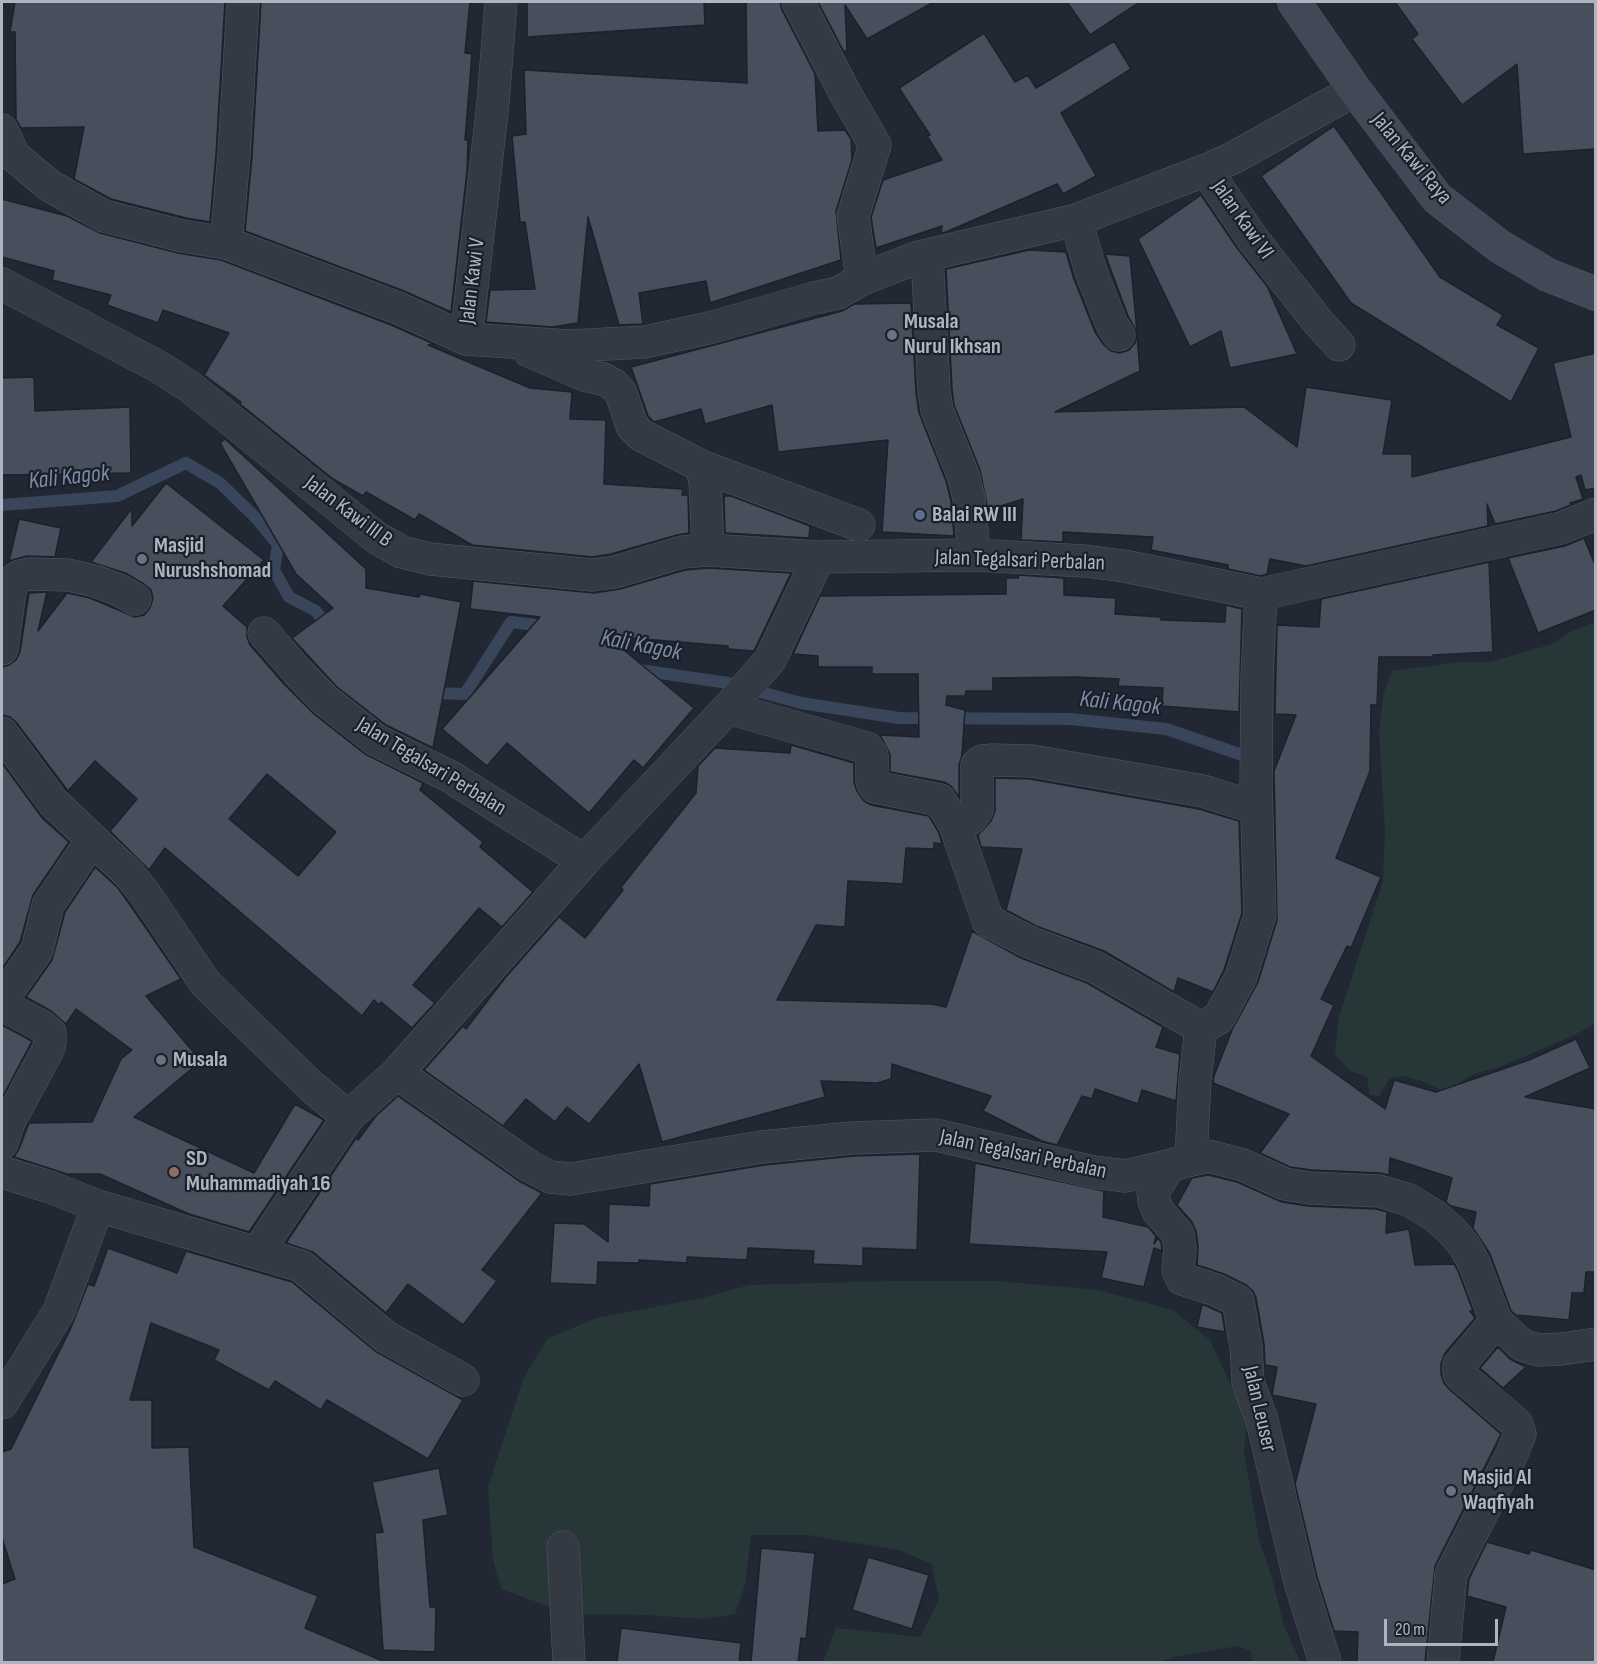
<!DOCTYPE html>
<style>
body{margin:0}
#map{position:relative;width:1597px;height:1664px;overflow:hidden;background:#212833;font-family:"Sofia Sans Condensed",sans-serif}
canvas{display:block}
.frame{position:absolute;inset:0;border:3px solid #aeb5c1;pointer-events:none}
.scale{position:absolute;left:1384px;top:1619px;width:114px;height:27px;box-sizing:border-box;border:3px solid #aeb5c1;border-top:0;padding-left:8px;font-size:18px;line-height:21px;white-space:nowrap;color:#aeb5c1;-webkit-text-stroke:4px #1a1f28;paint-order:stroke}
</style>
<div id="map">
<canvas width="1597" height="1664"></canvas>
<div class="frame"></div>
<div class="scale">20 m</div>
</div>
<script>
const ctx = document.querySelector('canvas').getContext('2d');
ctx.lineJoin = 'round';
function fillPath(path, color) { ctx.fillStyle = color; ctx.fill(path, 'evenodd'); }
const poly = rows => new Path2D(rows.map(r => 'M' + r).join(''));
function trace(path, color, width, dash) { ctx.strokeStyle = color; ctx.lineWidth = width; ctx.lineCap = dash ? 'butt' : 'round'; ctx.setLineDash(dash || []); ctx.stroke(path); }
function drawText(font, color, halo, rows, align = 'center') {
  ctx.font = font + ' "Sofia Sans Condensed",sans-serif'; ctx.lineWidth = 4.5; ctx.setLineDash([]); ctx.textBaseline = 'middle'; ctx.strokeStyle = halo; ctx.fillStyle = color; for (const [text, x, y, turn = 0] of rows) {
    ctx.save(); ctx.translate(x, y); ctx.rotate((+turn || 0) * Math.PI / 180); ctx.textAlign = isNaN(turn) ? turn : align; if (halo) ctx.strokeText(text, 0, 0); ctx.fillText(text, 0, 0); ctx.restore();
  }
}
const green = poly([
 [1595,622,1595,1023,1575,1035,1502,1066,1471,1075,1457,1085,1441,1090,1422,1081,1404,1076,1389,1079,1379,1096,1370,1095,1367,1077,1350,1071,1335,1055,1339,1017,1383,881,1385,832,1379,730,1384,692,1392,671,1461,662,1490,662,1553,644,1570,632],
 [890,1281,996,1281,1098,1290,1173,1310,1210,1340,1247,1421,1244,1451,1259,1540,1272,1578,1285,1629,1301,1662,1252,1662,1251,1651,1238,1646,1184,1655,1158,1662,823,1662,836,1628,920,1637,939,1600,932,1564,899,1550,808,1535,751,1535,745,1585,735,1614,703,1619,648,1615,570,1614,501,1589,493,1559,488,1487,524,1377,548,1338,597,1318,702,1298,750,1285]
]);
const stream = poly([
 [2,505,117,496,186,463,220,483,256,518,278,545,274,570,289,597,316,611,329,629],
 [633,669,728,683,801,703,899,718,1070,719,1166,729,1254,759],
 [428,693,465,694,511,622,544,626,547,630]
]);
const building = poly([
 [15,2,225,2,216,154,210,222,186,218,111,199,74,179,84,127,21,128,16,119,15,32,10,32,15,2],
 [261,2,470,2,465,53,472,54,465,140,468,139,467,171,451,312,404,291,245,231,252,156,261,2],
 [527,2,704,2,705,25,527,37,527,2],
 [746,2,780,2,782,10,815,74,818,131,845,130,851,139,852,160,836,211,841,260,710,303,706,281,639,293,643,324,619,325,588,217,578,323,552,327,486,322,490,290,535,289,525,222,520,222,512,136,526,134,524,70,747,83,746,2],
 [818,2,934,2,867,39,845,5,847,50,844,52,818,2],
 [1067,2,1140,2,1090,35,1067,2],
 [1395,2,1596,2,1596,149,1523,154,1517,64,1462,105,1412,39,1418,34,1395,2],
 [984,33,1015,82,1028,75,1036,88,1114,41,1131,69,1061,113,1096,176,1063,194,1057,184,946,232,941,233,942,226,876,248,871,217,883,180,942,160,927,136,930,135,899,88,984,33],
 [1334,126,1440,277,1503,315,1497,325,1539,348,1511,402,1351,303,1261,176,1334,126],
 [1201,195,1237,248,1267,286,1297,354,1230,368,1221,331,1190,347,1138,239,1201,195],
 [2,199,67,216,100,233,178,253,221,260,391,325,434,344,428,345,530,388,572,392,570,419,606,420,604,484,683,489,682,495,688,495,689,533,677,535,611,554,592,557,472,545,419,514,415,520,366,492,363,496,333,479,240,404,241,402,204,375,229,333,163,310,158,323,107,305,111,295,52,280,54,271,2,257,2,199],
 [1029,250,1066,252,1074,279,1095,332,1104,345,1111,351,1120,353,1129,350,1135,343,1137,335,1140,371,1055,412,1244,407,1297,447,1306,387,1392,400,1383,454,1412,454,1412,477,1571,437,1553,363,1596,353,1596,488,1585,490,1581,475,1576,477,1583,499,1570,503,1571,505,1556,511,1495,524,1487,504,1488,526,1306,566,1270,559,1267,574,1261,576,1228,569,1228,565,1151,550,1153,537,1063,532,1063,542,1021,540,1023,499,988,510,980,470,954,405,952,389,946,269,1029,250],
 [1105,254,1130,256,1137,332,1128,316,1105,254],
 [911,303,916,392,919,413,946,481,951,501,954,536,882,532,888,440,778,452,772,405,705,424,701,409,654,422,648,416,631,367,842,311,854,304,911,303],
 [34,377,35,411,130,407,131,473,2,475,2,378,34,377],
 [225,439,366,569,366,588,419,597,420,594,461,602,433,748,386,725,337,687,292,638,333,608,296,574,220,443,225,439],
 [166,483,264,560,223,606,247,627,247,637,250,645,284,684,314,714,365,754,423,783,420,790,483,842,480,847,533,892,502,927,479,908,413,985,435,1003,412,1028,381,1002,379,1005,374,1000,362,1016,165,848,149,870,110,831,137,799,95,761,68,791,16,722,10,717,2,715,2,667,9,665,16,660,20,652,29,593,47,592,38,631,67,593,90,598,135,617,144,615,150,608,153,598,151,590,144,584,125,573,91,562,132,508,132,526,166,483],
 [267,774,336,832,298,876,229,819,267,774],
 [724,496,731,496,810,526,809,538,725,533,724,496],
 [19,519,61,528,55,557,27,556,9,561,19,519],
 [1584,538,1596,567,1596,610,1538,633,1508,558,1565,546,1584,538],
 [1489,562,1493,652,1433,655,1433,657,1379,657,1377,705,1371,705,1370,771,1336,858,1381,877,1351,948,1347,946,1321,999,1334,1005,1311,1056,1385,1109,1394,1080,1436,1092,1529,1060,1576,1039,1590,1068,1525,1097,1596,1109,1596,1272,1586,1272,1584,1293,1572,1293,1569,1320,1516,1315,1511,1311,1490,1254,1473,1228,1476,1212,1451,1206,1446,1202,1452,1178,1390,1158,1389,1175,1380,1173,1311,1170,1290,1167,1260,1153,1289,1114,1213,1083,1214,1076,1232,1030,1258,982,1277,920,1274,771,1296,715,1275,714,1277,625,1319,627,1321,599,1489,562],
 [708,568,791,573,754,651,728,649,728,646,607,636,694,708,643,768,634,760,589,813,507,743,487,766,442,729,540,617,470,609,473,581,594,593,620,589,685,570,708,568],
 [1019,575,1064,578,1064,595,1116,598,1115,614,1161,617,1161,620,1225,622,1226,605,1242,609,1239,712,1162,706,1163,688,1118,686,1119,679,1076,677,993,678,993,691,966,691,965,696,947,696,946,705,965,710,962,755,959,765,959,797,951,786,944,782,890,772,890,754,880,735,919,737,918,674,872,674,872,667,818,667,818,656,793,654,820,596,1006,594,1006,578,1018,578,1019,575],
 [791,745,854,763,854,783,857,791,864,801,871,805,929,816,939,833,942,844,934,843,934,849,906,848,903,884,848,881,845,927,816,925,777,1000,931,1004,946,1007,972,931,1021,958,1087,983,1163,1027,1156,1047,1180,1054,1176,1101,1142,1090,1138,1104,1095,1089,1092,1099,1082,1096,1057,1145,1042,1141,983,1111,991,1096,892,1064,891,1079,877,1083,821,1081,825,1097,662,1142,639,1064,589,1124,567,1107,555,1122,526,1099,503,1126,424,1070,463,1026,466,1029,505,978,559,917,585,938,623,890,621,887,696,793,698,766,715,748,790,753,791,745],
 [2,763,43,819,69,842,33,895,20,942,2,969,2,763],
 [995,778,1030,779,1199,809,1239,821,1242,913,1224,970,1213,992,1178,978,1174,992,1104,951,1036,926,1006,910,1022,849,981,847,978,835,991,821,995,811,995,778],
 [95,867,117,887,130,905,181,979,146,996,201,1061,134,1117,254,1173,295,1104,324,1120,249,1232,189,1214,100,1174,67,1174,14,1157,19,1149,29,1123,92,1122,121,1059,132,1050,76,1009,66,1024,51,1011,26,997,52,960,65,912,95,867],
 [2,1025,32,1041,2,1098,2,1025],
 [398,1096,519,1181,542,1193,482,1270,497,1281,463,1325,408,1284,386,1313,313,1252,286,1243,356,1138,358,1140,376,1116,398,1096],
 [920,1154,917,1250,863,1248,863,1266,813,1264,814,1251,748,1248,747,1260,687,1257,687,1263,639,1260,639,1263,598,1262,597,1285,550,1283,554,1223,584,1224,608,1242,609,1204,649,1206,650,1184,764,1165,853,1156,920,1154],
 [975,1163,1104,1191,1103,1217,1148,1227,1156,1236,1154,1244,1158,1238,1161,1242,1162,1251,1154,1248,1144,1287,1101,1278,1107,1252,969,1244,975,1163],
 [1208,1175,1237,1182,1282,1202,1308,1206,1376,1209,1387,1212,1386,1233,1409,1229,1415,1265,1454,1264,1458,1271,1473,1311,1470,1311,1475,1318,1445,1353,1441,1364,1441,1374,1444,1383,1449,1389,1501,1434,1435,1566,1425,1662,1357,1662,1358,1632,1334,1631,1317,1577,1295,1484,1316,1404,1272,1395,1277,1367,1265,1365,1264,1344,1256,1298,1253,1291,1246,1285,1224,1274,1197,1265,1198,1246,1196,1231,1192,1222,1177,1205,1192,1178,1208,1175],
 [108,1248,177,1273,186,1251,292,1282,375,1351,463,1400,428,1459,327,1400,321,1410,275,1381,269,1390,214,1360,219,1350,151,1323,130,1400,152,1400,152,1448,189,1447,194,1547,318,1596,305,1628,385,1662,2,1662,2,1584,15,1579,2,1538,2,1452,11,1449,70,1330,88,1284,94,1286,108,1248],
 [1202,1304,1222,1313,1225,1332,1197,1327,1202,1304],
 [1498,1347,1510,1359,1526,1367,1503,1388,1480,1368,1498,1347],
 [439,1468,448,1515,423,1520,430,1607,436,1607,435,1652,383,1650,375,1533,383,1532,372,1482,439,1468],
 [1487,1542,1529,1554,1531,1550,1596,1570,1596,1662,1493,1662,1506,1607,1467,1596,1469,1579,1487,1542],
 [761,1548,815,1553,806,1639,801,1638,798,1662,751,1662,761,1548],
 [868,1557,929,1575,912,1629,852,1610,868,1557],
 [621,1628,741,1643,739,1662,617,1662,621,1628]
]);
const minor = poly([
 [243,2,234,155,226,243,398,308,466,339,493,103,501,2],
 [798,2,845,93,875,145,853,216,862,279],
 [2,130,14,156,50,186,104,216,182,236,226,243],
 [1206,170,1252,238,1319,323,1339,345],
 [1076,220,1091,272,1112,325,1119,335],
 [927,255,934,391,937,410,963,475,969,498,974,555],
 [2,284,159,367,190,387,377,538,402,552,430,559,592,575,615,572,682,552,708,550,819,557,974,555,1085,561,1124,566,1261,594,1561,528,1596,514],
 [466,339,570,346,645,342,713,327,814,298,838,293,862,279,919,257,1076,220,1206,170,1233,158,1355,90],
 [529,351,584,375,603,379,614,385,621,393,632,426,641,435,701,466,859,525],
 [701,466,705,481,708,550],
 [264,633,298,672,325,700,376,740,451,777,584,861],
 [2,649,10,591,14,580,20,576,30,574,68,575,95,581,119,590,135,599],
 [728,708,867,748,872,755,872,782,875,787,940,800,955,825,988,921,1029,942,1095,967,1201,1028],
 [2,733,53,802,130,875,145,894,206,984,311,1086,348,1117],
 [955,825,970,819,977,810,977,765,982,761,993,760,1032,761,1203,791,1256,808],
 [2,1000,37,950,48,905,92,840],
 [2,1005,40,1025,50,1033,50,1043,48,1050,9,1122,2,1143],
 [397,1073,529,1166,550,1177,571,1179,762,1147,852,1138,936,1135,1093,1172,1126,1176,1208,1156,1243,1165,1285,1184,1309,1188,1379,1191,1409,1200,1435,1216,1452,1231,1464,1245,1474,1263,1496,1321,1522,1345,1539,1350,1562,1349,1596,1344],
 [1191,1158,1195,1079,1201,1028,1219,1018,1241,977,1260,915,1256,787,1257,675,1261,594],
 [1170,1165,1153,1192,1154,1201,1158,1211,1178,1234,1180,1248,1178,1270,1182,1279,1216,1290,1238,1301,1246,1347,1248,1382,1262,1420,1300,1582,1325,1662],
 [2,1172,50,1187,98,1206,301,1266,386,1337,463,1380],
 [257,1253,348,1117,397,1073,584,861,728,708,770,660,819,557],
 [2,1403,59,1311,98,1206],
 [563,1547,569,1662],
 [1443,1662,1451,1574,1511,1456,1520,1434,1517,1424,1461,1376,1459,1373,1459,1365,1496,1321]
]);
const secondary = poly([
 [1294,2,1355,90,1437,198,1499,246,1548,275,1596,294]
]);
const markers = [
 [892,335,6,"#6b7280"],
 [920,515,6,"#5c6f8a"],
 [142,559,6,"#6b7280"],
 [161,1060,6,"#6b7280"],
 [174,1172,6,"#8d6e63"],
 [1451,1491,6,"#6b7280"]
];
const streetNames = [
 ["Jalan Kawi Raya",1411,159,50],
 ["Jalan Kawi VI",1242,220,55],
 ["Jalan Kawi V",473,281,-83],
 ["Jalan Kawi III B",348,512,37],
 ["Jalan Tegalsari Perbalan",1020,561,2],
 ["Jalan Tegalsari Perbalan",431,767,31],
 ["Jalan Tegalsari Perbalan",1023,1155,12],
 ["Jalan Leuser",1259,1409,77]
];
const poiNames = [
 ["Musala",904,322],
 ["Nurul Ikhsan",904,347],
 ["Balai RW III",932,515],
 ["Masjid",154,546],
 ["Nurushshomad",154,571],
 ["Musala",173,1060],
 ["SD",186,1159],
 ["Muhammadiyah 16",186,1184],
 ["Masjid Al",1463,1478],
 ["Waqfiyah",1463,1503]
];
const waterNames = [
 ["Kali Kagok",69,478,-6],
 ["Kali Kagok",641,646,11],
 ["Kali Kagok",1120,704,6]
];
fillPath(green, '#273738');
trace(stream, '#38455a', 12);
fillPath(building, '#474f5c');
trace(building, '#1c212a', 1.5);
trace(minor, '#515862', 33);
trace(secondary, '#515862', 34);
trace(minor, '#343a44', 32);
trace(secondary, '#424956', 33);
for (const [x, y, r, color] of markers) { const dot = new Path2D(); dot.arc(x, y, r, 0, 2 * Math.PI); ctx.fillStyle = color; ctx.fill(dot); trace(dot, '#1a1f28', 2); }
drawText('22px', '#aeb5c1', '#1a1f28', streetNames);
drawText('bold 22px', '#aeb5c1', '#1a1f28', poiNames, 'left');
drawText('italic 24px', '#798ba6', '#1a1f28', waterNames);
</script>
